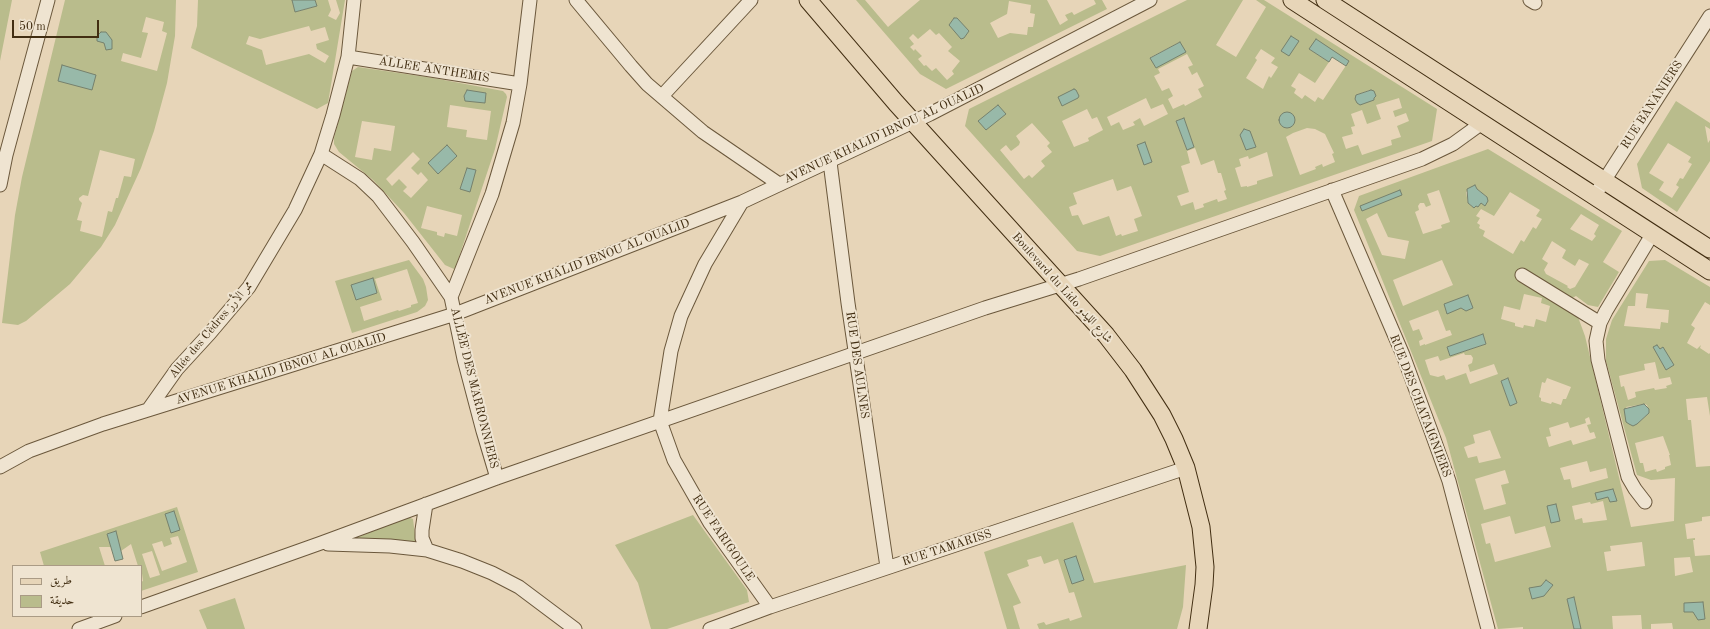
<!DOCTYPE html>
<meta charset="utf-8">
<style>
body{margin:0}
#map{position:relative;width:1710px;height:629px;overflow:hidden;background:#e7d5b8;font-family:"Old Standard TT",Amiri,serif}
canvas{display:block}
.legend{position:absolute;left:12px;top:565px;width:130px;height:52px;box-sizing:border-box;background:#efe4d1;border:1px solid #aa9b85;margin:0;padding:5px 7px;list-style:none;font-size:12px;color:#422e12}
.legend li{display:flex;align-items:center;gap:8px;height:20px}
.legend b{width:20px;border:1px solid #aa9b85}
.scale{position:absolute;left:12px;top:20px;width:87px;height:18px;box-sizing:border-box;border:2px solid #422e12;border-top:0;padding-left:5px;font-size:12px;line-height:14px;white-space:nowrap;color:#422e12;-webkit-text-stroke:3px #efe4d1;paint-order:stroke}
</style>
<div id="map">
<canvas width="1710" height="629"></canvas>
<ul class="legend">
<li><b style="height:5px;background:#e7d5b8"></b>طريق</li>
<li><b style="height:11px;background:#b9bc8c"></b>حديقة</li>
</ul>
<div class="scale">50 m</div>
</div>
<script>
const ctx = document.querySelector('canvas').getContext('2d');
ctx.lineJoin = 'round';
function fillPath(path, color) { ctx.fillStyle = color; ctx.fill(path, 'evenodd'); }
const poly = rows => new Path2D(rows.map(r => 'M' + r).join(''));
function trace(path, color, width, dash) { ctx.strokeStyle = color; ctx.lineWidth = width; ctx.lineCap = dash ? 'butt' : 'round'; ctx.setLineDash(dash || []); ctx.stroke(path); }
function drawText(font, color, halo, rows, align = 'center') {
  ctx.font = font + ' "Old Standard TT",Amiri,serif'; ctx.lineWidth = 4; ctx.setLineDash([]); ctx.textBaseline = 'middle'; ctx.strokeStyle = halo; ctx.fillStyle = color; for (const [text, x, y, turn = 0] of rows) {
    ctx.save(); ctx.translate(x, y); ctx.rotate((+turn || 0) * Math.PI / 180); ctx.textAlign = isNaN(turn) ? turn : align; if (halo) ctx.strokeText(text, 0, 0); ctx.fillText(text, 0, 0); ctx.restore();
  }
}
const green = poly([
 [0,0,12,0,0,61],
 [65,0,176,0,175,36,167,83,154,131,141,168,115,225,101,247,70,284,26,321,18,325,2,323,15,215,22,177],
 [146,17,164,22,162,31,167,33,157,71,121,61,123,53,141,58,148,33,142,32],
 [100,150,135,159,131,177,124,176,118,198,116,198,112,212,108,211,102,237,80,231,82,221,77,220,82,203,79,200,79,198,83,195,88,196],
 [198,0,292,0,295,12,317,6,315,0,328,0,331,10,328,16,336,20,340,13,336,0,345,0,328,103,317,109,191,48,197,26],
 [309,26,311,31,325,27,329,40,316,44,317,49,329,56,325,63,309,54,266,65,262,50,246,44,249,36,260,39],
 [856,0,865,0,888,27,920,0,1047,0,1060,25,1068,20,1065,15,1072,12,1074,15,1096,4,1094,0,1102,0,1107,9,946,89,920,74],
 [1009,1,1031,5,1030,13,1035,14,1033,27,1028,27,1027,35,1010,33,998,38,990,23,1007,14],
 [930,29,936,35,939,33,952,47,948,51,960,61,952,71,954,74,947,80,936,68,932,71,926,65,924,66,918,59,922,56,915,49,914,51,910,47,914,44,909,38,913,34,918,39],
 [1187,0,1243,0,1216,45,1236,57,1266,7,1256,0,1264,0,1437,109,1432,141,1100,256,1077,251,965,126,969,109],
 [1180,42,1156,68,1151,57],
 [1261,49,1275,58,1271,63,1278,67,1271,78,1269,76,1263,89,1246,78,1257,60,1255,58],
 [1309,49,1349,61,1323,100,1318,97,1315,102,1305,95,1302,99,1294,93,1296,89,1291,86,1299,73,1315,83,1329,62],
 [1187,54,1193,65,1188,67,1192,75,1197,72,1204,86,1198,89,1202,97,1185,106,1184,104,1173,109,1168,99,1173,96,1169,88,1162,91,1154,76,1160,73,1158,69],
 [1370,90,1374,92,1374,100,1357,103,1356,95],
 [1146,98,1151,109,1163,104,1168,114,1144,126,1140,118,1133,122,1135,125,1123,130,1119,122,1111,126,1107,117],
 [1399,98,1402,108,1393,111,1395,117,1406,113,1409,121,1397,126,1401,137,1391,140,1392,145,1362,155,1358,145,1346,149,1342,137,1353,134,1351,127,1355,126,1351,114,1362,110,1367,124,1381,119,1376,105],
 [1087,109,1092,119,1097,117,1103,130,1088,138,1089,141,1074,147,1062,121],
 [1183,118,1194,147,1187,150,1176,121],
 [1032,123,1050,143,1047,146,1052,152,1041,161,1045,166,1032,178,1029,175,1024,179,1000,150,1006,145,1011,151,1019,145,1020,142,1016,136],
 [1307,128,1315,129,1325,134,1334,153,1332,154,1335,162,1323,167,1322,164,1315,167,1316,169,1300,175,1286,137,1293,133],
 [1195,148,1201,165,1214,160,1218,173,1221,173,1226,190,1224,191,1227,199,1218,202,1217,199,1203,204,1204,207,1195,210,1193,202,1181,206,1177,196,1189,192,1181,166,1190,163,1187,151],
 [1267,152,1273,176,1257,181,1257,184,1247,187,1247,186,1241,187,1235,168,1241,166,1239,159,1248,156,1249,159],
 [1113,179,1117,191,1131,186,1142,216,1134,219,1138,231,1122,236,1121,234,1116,236,1109,216,1083,225,1078,215,1072,216,1069,207,1077,204,1073,193],
 [358,67,433,78,503,91,506,94,507,97,495,149,456,266,454,269,445,265,404,213,373,180,339,152,334,144,334,138,352,71],
 [450,105,491,111,487,140,466,137,467,130,447,127],
 [362,121,395,126,391,151,374,148,372,160,355,157],
 [413,152,420,159,411,168,418,175,421,172,428,180,411,198,403,191,407,187,399,179,392,186,386,179],
 [427,206,462,215,457,236,445,233,444,237,437,235,437,232,421,228],
 [1676,101,1710,123,1710,129,1705,126,1708,143,1710,140,1710,161,1677,212,1642,188,1637,164],
 [1668,143,1691,157,1688,162,1692,164,1683,179,1680,178,1676,185,1679,187,1672,198,1659,190,1664,182,1649,173],
 [1488,149,1622,231,1603,262,1619,272,1598,307,1588,305,1576,296,1570,299,1525,271,1518,281,1578,317,1585,336,1631,527,1674,521,1675,478,1651,480,1637,475,1606,361,1606,339,1612,320,1649,261,1665,260,1710,287,1710,305,1705,302,1691,325,1695,328,1687,343,1697,349,1701,345,1700,348,1709,354,1710,353,1710,416,1707,397,1686,399,1688,420,1691,420,1696,467,1710,466,1710,516,1702,517,1702,521,1685,524,1687,539,1695,538,1695,540,1693,540,1695,556,1710,555,1710,629,1673,629,1672,623,1651,624,1651,629,1639,629,1642,629,1641,615,1612,616,1613,629,1623,629,1580,629,1574,598,1567,599,1574,629,1523,629,1523,627,1498,629,1446,438,1354,210,1359,196],
 [1475,186,1477,189,1487,197,1474,208,1468,203,1466,192],
 [1439,190,1450,222,1441,225,1442,228,1423,234,1415,212,1419,210,1418,206,1420,203,1424,203,1426,207,1431,205,1427,194],
 [1510,192,1540,210,1536,216,1542,219,1536,229,1533,227,1524,242,1521,240,1513,254,1483,236,1485,231,1479,228,1480,225,1477,223,1480,218,1476,216,1481,209,1494,216],
 [1377,213,1388,237,1409,241,1405,259,1382,255,1366,219],
 [1581,214,1599,225,1594,234,1596,236,1592,241,1570,229],
 [1552,241,1566,250,1562,258,1575,266,1579,259,1589,264,1575,287,1570,289,1567,287,1568,286,1546,274,1544,270,1548,263,1542,259],
 [1442,260,1453,285,1403,306,1393,280],
 [1636,293,1648,294,1646,308,1669,310,1668,323,1661,322,1660,329,1624,326,1628,306,1635,306],
 [1524,294,1542,298,1541,303,1550,306,1546,322,1536,319,1534,327,1524,325,1523,328,1515,326,1515,323,1501,319,1504,306,1520,310],
 [1438,310,1446,331,1450,330,1452,335,1425,345,1425,344,1420,346,1419,341,1423,339,1419,329,1413,331,1409,321],
 [1483,334,1486,344,1450,356,1447,347],
 [1464,353,1465,355,1471,355,1473,358,1472,363,1468,365,1470,372,1494,364,1498,374,1470,384,1466,373,1446,380,1444,375,1438,377,1430,375,1425,360,1438,356,1440,361],
 [1655,362,1659,379,1670,377,1672,384,1666,386,1667,388,1655,390,1654,388,1635,392,1636,397,1628,400,1624,386,1621,387,1619,376,1645,370,1644,364],
 [1508,378,1517,403,1510,405,1501,381],
 [1547,378,1571,387,1566,399,1563,399,1561,405,1552,402,1551,404,1541,401,1541,398,1539,397,1542,382,1545,383],
 [1644,404,1647,405,1649,413,1637,424,1626,407],
 [1589,417,1591,424,1587,425,1590,433,1594,432,1596,438,1573,445,1571,440,1549,447,1546,437,1551,436,1549,428,1568,422,1570,428,1586,423,1585,419],
 [1490,430,1501,458,1479,463,1477,456,1468,458,1464,447,1475,443,1473,435],
 [1663,436,1670,455,1669,455,1671,465,1665,467,1665,469,1657,472,1656,469,1645,472,1643,463,1640,463,1635,443],
 [1587,461,1590,472,1606,468,1608,478,1572,488,1570,479,1564,480,1560,468],
 [1505,470,1509,483,1501,485,1506,504,1484,510,1475,479],
 [1603,501,1607,520,1583,523,1582,518,1575,520,1572,506,1590,502,1591,504],
 [1510,516,1515,534,1545,526,1551,547,1495,562,1490,543,1486,544,1481,524],
 [1642,542,1645,566,1607,571,1604,552,1611,551,1610,546],
 [1690,557,1693,572,1675,576,1674,558],
 [409,260,423,279,426,287,428,300,425,306,417,312,352,333,335,281],
 [407,269,418,303,411,305,411,307,399,311,398,310,364,321,360,307,382,300,375,279],
 [177,507,198,572,141,591,141,582,143,581,141,566,138,566,131,544,121,551,115,532,107,534,111,547,99,547,105,566,44,566,40,552],
 [178,536,187,562,162,571,152,544,162,541,164,547,172,544,170,538],
 [152,551,160,575,150,578,142,554],
 [693,515,747,590,749,602,667,629,651,629,638,583,615,545],
 [408,517,413,519,416,543,346,542],
 [1073,522,1094,583,1186,565,1183,607,1177,629,1039,629,1037,624,1044,622,1046,625,1069,618,1070,621,1082,617,1074,592,1069,593,1058,559,1044,564,1041,556,1027,560,1029,566,1007,574,1021,603,1013,606,1020,629,1007,629,984,552],
 [235,598,245,629,207,629,199,610]
]);
const water = poly([
 [292,0,315,0,317,6,295,12,292,0],
 [954,18,957,18,969,31,964,38,961,39,949,25,954,18],
 [101,32,106,32,112,40,112,49,106,50,104,43,97,41,97,36,101,32],
 [1291,36,1299,41,1289,56,1281,51,1291,36],
 [1316,39,1349,61,1346,66,1332,57,1329,62,1309,49,1316,39],
 [1180,42,1186,52,1156,68,1150,58,1180,42],
 [62,65,96,75,92,90,58,81,62,65],
 [1074,89,1076,90,1079,96,1078,98,1062,106,1058,97,1074,89],
 [467,90,486,93,485,103,465,101,464,96,467,90],
 [1371,90,1374,91,1376,96,1374,98,1374,100,1360,105,1357,103,1355,99,1356,95,1371,90],
 [998,105,1006,114,986,130,978,121,998,105],
 '1279 120a8 8 0 1 1 16 0a8 8 0 1 1-16 0Z',
 [1184,118,1194,147,1187,150,1176,121,1184,118],
 [1244,129,1250,131,1256,147,1246,150,1240,135,1244,129],
 [1145,142,1152,162,1144,165,1137,145,1145,142],
 [447,145,457,156,438,174,428,163,447,145],
 [467,168,476,170,470,192,460,189,467,168],
 [1475,185,1477,189,1487,197,1488,201,1485,206,1481,203,1478,207,1476,206,1474,208,1468,203,1467,189,1475,185],
 [1400,190,1402,195,1362,211,1360,206,1400,190],
 [373,278,377,293,356,300,351,285,373,278],
 [1468,295,1473,308,1466,311,1461,308,1447,314,1444,304,1468,295],
 [1483,334,1486,344,1450,356,1447,347,1483,334],
 [1657,345,1660,349,1663,347,1674,365,1666,370,1653,347,1657,345],
 [1508,378,1517,403,1510,406,1501,381,1508,378],
 [1644,404,1649,409,1649,413,1637,424,1633,426,1629,424,1626,422,1624,409,1644,404],
 [1613,489,1617,501,1610,502,1608,497,1597,500,1595,493,1613,489],
 [1556,504,1560,521,1551,523,1547,506,1556,504],
 [174,511,180,530,171,533,165,514,174,511],
 [116,531,123,559,115,561,107,534,116,531],
 [1076,556,1084,580,1072,584,1064,560,1076,556],
 [1546,580,1553,585,1544,596,1532,599,1529,588,1541,586,1546,580],
 [1574,597,1581,629,1574,629,1567,599,1574,597],
 [1703,602,1705,619,1698,620,1693,612,1684,612,1684,603,1703,602]
]);
const minor = poly([
 [576,0,631,66,647,84,703,132,779,184],
 [1530,0,1535,3],
 [348,57,520,84],
 [662,96,751,0],
 [321,154,360,179,378,196,413,242,451,297,464,359,483,431,497,478],
 [830,162,848,303,887,567],
 [0,185,6,155,48,0],
 [1332,190,1403,355,1431,431,1449,481,1488,629],
 [1595,195,1710,16],
 [742,202,705,264,681,316,671,351,660,421,674,460,710,523,770,607],
 [1522,275,1600,323],
 [451,297,492,194,513,123,520,84,530,0],
 [148,410,177,369,210,333,249,287,295,210,321,154,333,115,348,57,354,0],
 [0,467,29,451,103,424,455,314,742,202,930,114,1150,0],
 [1645,502,1635,489,1628,477,1598,360,1596,341,1600,323,1606,311,1653,233],
 [426,504,422,530,422,538,427,550],
 [328,544,390,546,427,550,462,561,492,573,519,587,575,629],
 [141,607,321,543,497,478,985,308,1079,279,1422,159,1453,144,1482,123],
 [79,629,115,616],
 [710,629,770,607,1186,468]
]);
const major = poly([
 [808,0,896,103,1106,335,1133,370,1162,415,1174,439,1186,468,1201,527,1205,567,1204,585,1198,629],
 [1292,0,1710,271],
 [1325,0,1710,249]
]);
const streetNames = [
 ["ALLEE ANTHEMIS",434,70,9],
 ["RUE BANANIERS",1652,105,-57],
 ["AVENUE KHALID IBNOU AL OUALID",884,134,-25],
 ["AVENUE KHALID IBNOU AL OUALID",587,262,-21],
 ["Boulevard du Lido شارع الليدو",1062,288,48],
 ["Allée des Cèdres ممر الأرز",211,330,-50],
 ["RUE DES AULNES",857,365,82],
 ["AVENUE KHALID IBNOU AL OUALID",281,369,-17],
 ["ALLÉE DES MARRONNIERS",474,388,76],
 ["RUE DES CHATAIGNIERS",1420,406,69],
 ["RUE FARIGOULE",723,538,56],
 ["RUE TAMARISS",947,548,-18]
];
fillPath(green, '#b9bc8c');
fillPath(water, '#98b9a9');
trace(water, '#76816d', 1);
trace(minor, '#6b583c', 15);
trace(major, '#422e12', 19);
trace(minor, '#efe4d1', 13);
trace(major, '#e7d5b8', 17);
drawText('12px', '#422e12', '#efe4d1', streetNames);
</script>
